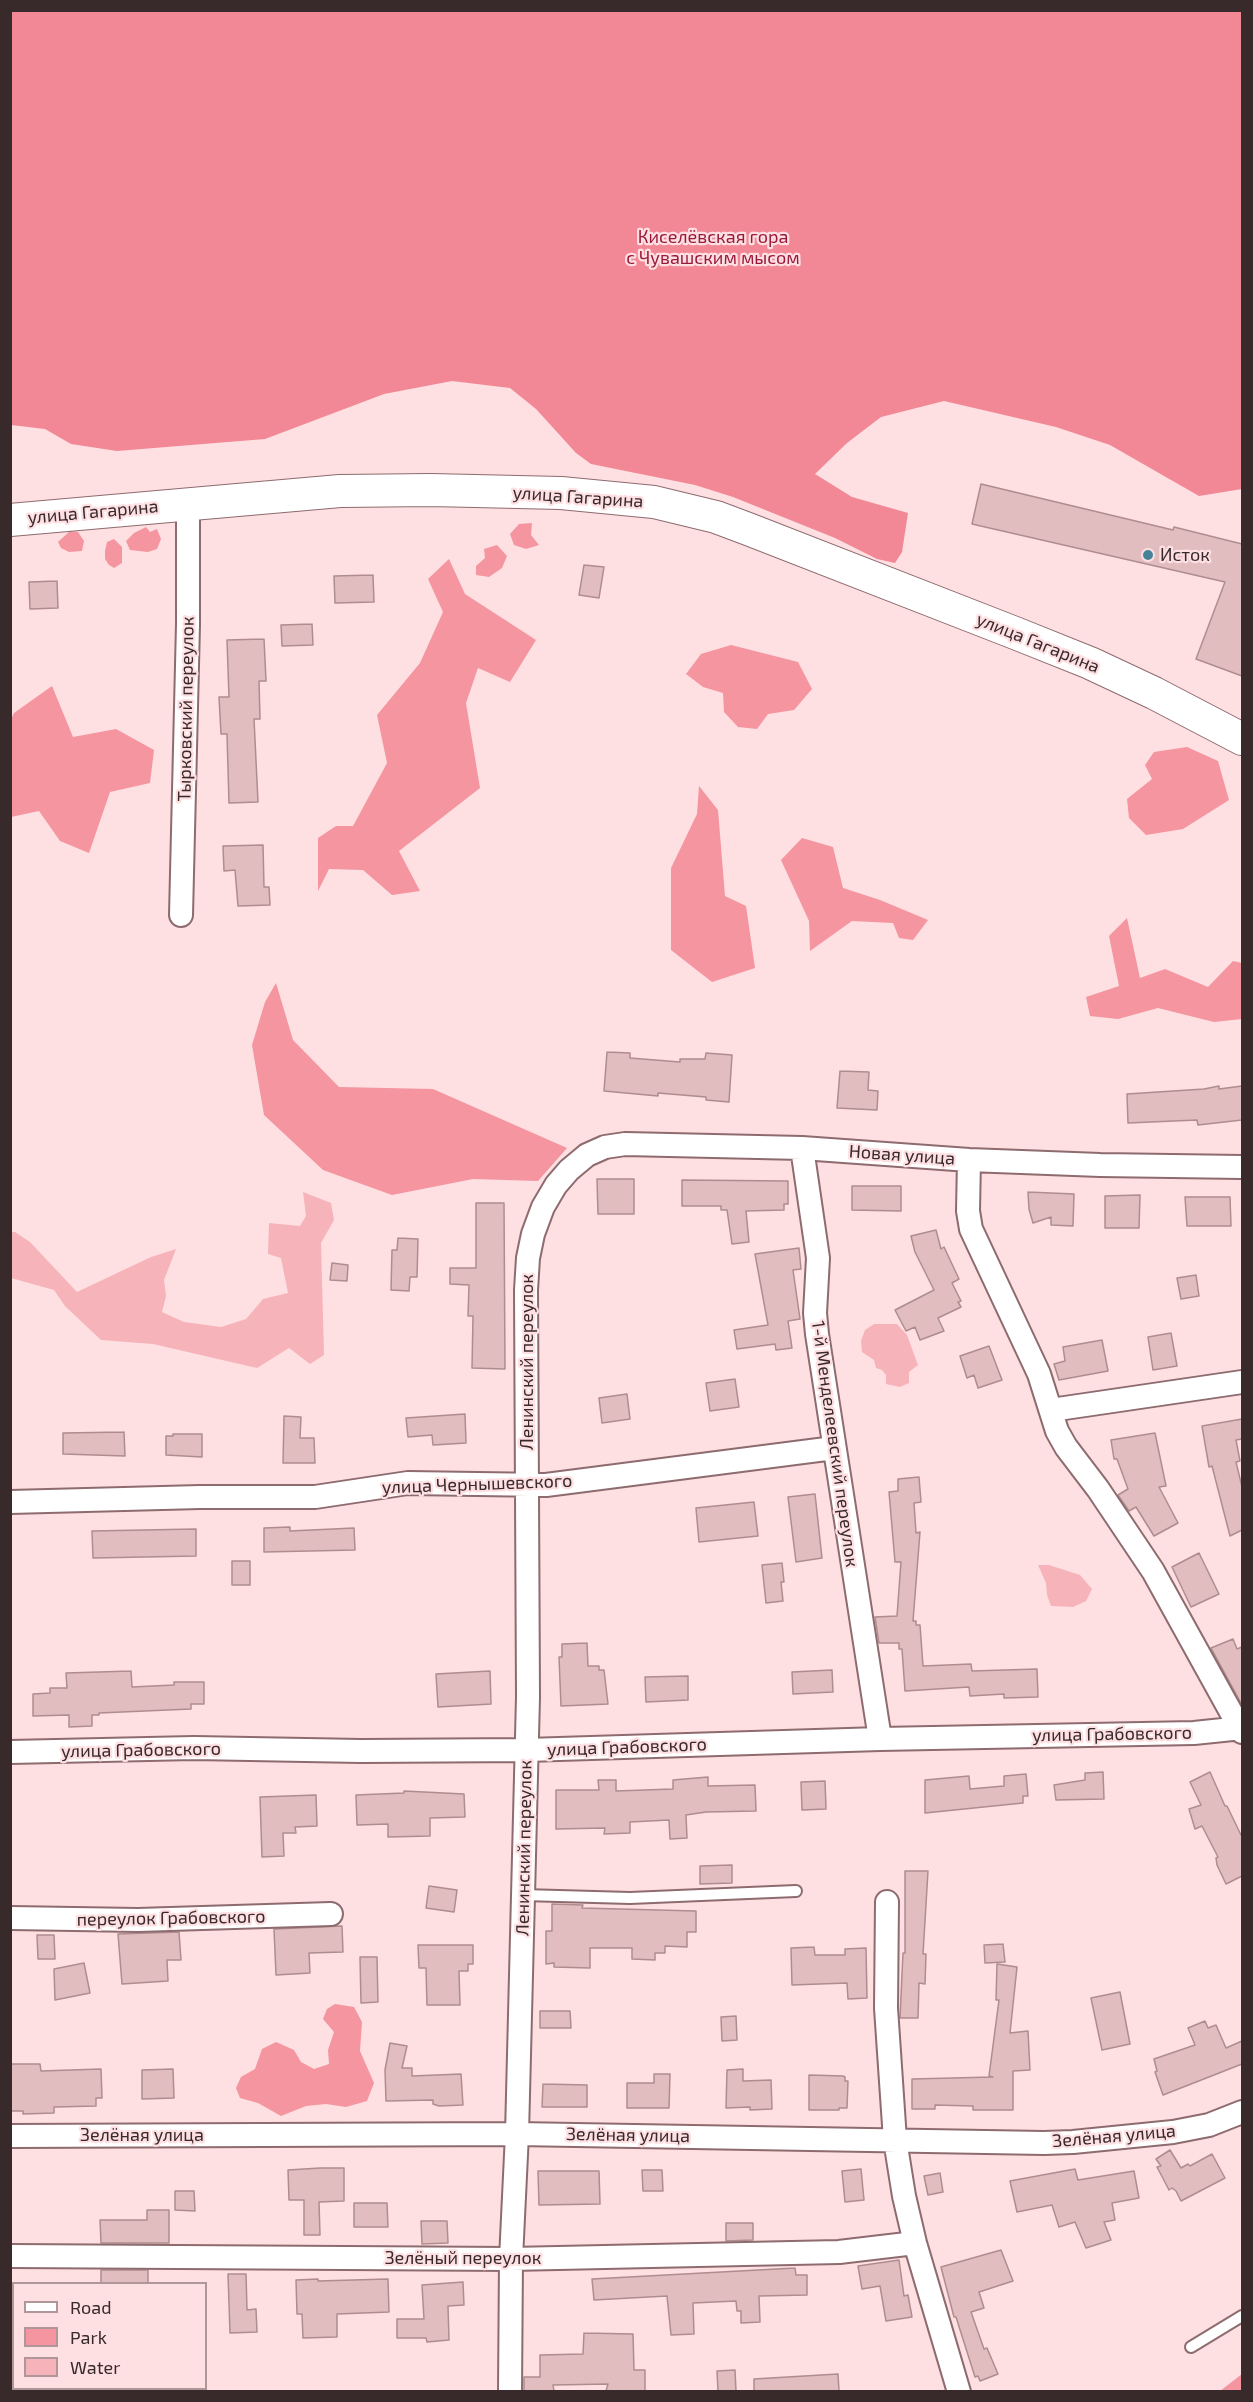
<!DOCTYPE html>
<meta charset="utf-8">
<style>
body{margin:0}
#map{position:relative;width:1253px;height:2402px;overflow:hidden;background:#fedfe2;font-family:"Exo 2",sans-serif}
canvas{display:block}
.frame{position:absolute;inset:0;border:12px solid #382a2b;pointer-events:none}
.legend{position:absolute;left:12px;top:2282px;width:195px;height:108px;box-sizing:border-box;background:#fedfe2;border:2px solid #af9799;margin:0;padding:8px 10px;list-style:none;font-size:18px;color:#382a2b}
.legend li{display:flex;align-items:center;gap:12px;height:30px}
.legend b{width:30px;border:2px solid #af9799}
</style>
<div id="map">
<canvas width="1253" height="2402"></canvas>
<div class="frame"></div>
<ul class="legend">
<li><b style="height:8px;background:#fff"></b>Road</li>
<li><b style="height:16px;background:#f495a0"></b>Park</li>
<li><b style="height:16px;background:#f6b4ba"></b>Water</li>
</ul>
</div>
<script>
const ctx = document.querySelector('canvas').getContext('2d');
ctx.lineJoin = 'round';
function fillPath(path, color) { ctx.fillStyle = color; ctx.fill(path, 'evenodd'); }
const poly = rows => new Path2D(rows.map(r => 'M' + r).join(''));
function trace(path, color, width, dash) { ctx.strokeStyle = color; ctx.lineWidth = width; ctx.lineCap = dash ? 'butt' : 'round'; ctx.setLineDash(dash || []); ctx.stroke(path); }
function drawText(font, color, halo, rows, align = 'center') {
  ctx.font = font + ' "Exo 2",sans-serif'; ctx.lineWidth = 4.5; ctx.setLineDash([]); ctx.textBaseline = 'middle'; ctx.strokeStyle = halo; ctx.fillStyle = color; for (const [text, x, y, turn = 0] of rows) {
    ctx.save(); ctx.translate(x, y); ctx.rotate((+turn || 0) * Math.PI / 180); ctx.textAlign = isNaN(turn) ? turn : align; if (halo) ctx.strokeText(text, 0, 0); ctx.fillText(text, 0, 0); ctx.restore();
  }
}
const green = poly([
 [532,523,531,535,539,545,526,549,514,545,510,534,519,524],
 [146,527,150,532,157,529,161,539,157,549,148,552,130,550,126,541,134,533],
 [70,531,78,532,84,541,82,551,69,552,61,548,58,542],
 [114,539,122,547,122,563,114,568,109,565,105,559,105,551,107,542],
 [497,545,507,556,502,568,489,577,476,575,476,566,485,558,484,549],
 [449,559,465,594,536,640,510,682,478,668,466,703,480,788,399,851,420,891,392,895,363,870,329,869,318,891,318,838,336,826,353,826,387,763,377,715,420,663,443,612,428,579],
 [731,645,798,662,812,689,794,710,768,714,757,729,738,727,724,712,723,693,703,687,686,674,701,654],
 [52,686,73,737,116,729,154,750,150,783,110,792,89,853,60,841,39,811,11,817,11,719,14,713],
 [1187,747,1218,761,1229,800,1183,829,1146,835,1129,818,1127,799,1152,779,1145,765,1154,752],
 [699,786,718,810,725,896,746,906,755,968,712,982,671,950,671,868,697,814],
 [802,838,833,847,843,888,880,900,928,920,913,940,899,938,893,923,852,921,810,951,809,921,781,860],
 [1127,918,1140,978,1165,969,1208,987,1233,961,1242,963,1242,1019,1214,1022,1158,1008,1118,1019,1090,1016,1086,997,1119,986,1109,936],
 [276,983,293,1040,339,1087,433,1089,567,1148,538,1181,473,1179,392,1195,323,1170,264,1115,252,1045,265,1002],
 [335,2004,354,2007,362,2022,360,2051,374,2083,367,2101,346,2107,326,2104,306,2106,281,2116,258,2103,240,2098,236,2088,241,2077,255,2069,262,2049,276,2042,294,2050,301,2062,314,2069,329,2064,328,2050,334,2032,323,2019,327,2009],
 [1242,2374,1242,2391,1220,2391]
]);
const forest = poly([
 [10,11,1242,11,1242,489,1199,496,1110,445,1056,427,944,401,881,417,847,443,815,474,852,497,908,513,902,552,895,563,877,559,835,538,733,497,695,485,591,464,576,453,536,409,510,388,452,381,384,394,265,439,117,451,71,444,45,429,11,425]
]);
const water = poly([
 [303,1192,331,1203,334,1220,321,1243,324,1355,310,1364,289,1348,257,1368,153,1344,101,1340,65,1306,54,1290,11,1278,11,1232,15,1232,30,1242,77,1292,151,1257,176,1249,164,1280,166,1296,162,1312,184,1322,221,1327,246,1319,263,1299,288,1293,281,1258,268,1254,269,1223,300,1226,306,1216],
 [874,1324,897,1324,907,1335,918,1365,909,1372,909,1383,900,1387,886,1384,886,1375,882,1370,876,1368,874,1360,862,1352,861,1341,865,1330],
 [1038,1565,1049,1565,1080,1575,1092,1589,1086,1601,1073,1607,1051,1606,1047,1595,1046,1583]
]);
const building = poly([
 [981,484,1173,530,1174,527,1242,544,1242,676,1196,659,1225,582,972,524,981,484],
 [584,565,604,567,599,598,579,595,584,565],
 [373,575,374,602,335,603,334,576,373,575],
 [57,581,58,608,30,609,29,582,57,581],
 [312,624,313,645,282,646,281,625,312,624],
 [264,639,266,681,259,681,260,719,254,719,258,802,229,803,227,734,221,734,219,697,229,697,227,640,264,639],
 [263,845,264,887,269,887,270,905,238,906,235,870,224,871,223,846,263,845],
 [607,1052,630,1053,630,1058,680,1062,680,1059,705,1059,706,1053,732,1055,729,1102,706,1100,706,1097,658,1093,658,1096,604,1091,607,1052],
 [840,1071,869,1072,868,1090,878,1091,877,1110,837,1108,840,1071],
 [1219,1086,1219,1089,1242,1086,1242,1120,1198,1125,1197,1120,1128,1123,1127,1094,1204,1089,1219,1086],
 [597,1179,634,1179,634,1214,598,1214,597,1179],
 [682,1180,788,1181,788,1204,784,1204,784,1210,746,1211,749,1242,732,1244,727,1210,721,1210,721,1206,682,1206,682,1180],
 [852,1186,901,1186,901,1211,852,1210,852,1186],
 [1028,1192,1074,1194,1073,1226,1051,1225,1051,1217,1033,1223,1029,1209,1028,1192],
 [1140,1195,1139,1228,1105,1228,1105,1196,1140,1195],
 [1185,1197,1230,1197,1231,1226,1187,1226,1185,1197],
 [476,1203,504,1203,505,1369,472,1368,473,1316,468,1316,469,1285,450,1284,450,1268,476,1268,476,1203],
 [936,1230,941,1249,944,1247,959,1279,952,1283,961,1301,958,1302,961,1307,938,1318,944,1331,920,1340,915,1327,906,1331,895,1310,934,1290,915,1252,911,1236,936,1230],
 [398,1238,418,1239,417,1277,410,1277,409,1291,391,1290,392,1250,397,1250,398,1238],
 [799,1248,801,1269,793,1270,800,1319,788,1321,792,1348,776,1350,775,1344,737,1349,734,1330,768,1325,755,1254,799,1248],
 [332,1263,348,1265,347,1281,330,1280,332,1263],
 [1196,1275,1199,1296,1181,1299,1177,1278,1196,1275],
 [1171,1333,1177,1366,1153,1370,1148,1337,1171,1333],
 [1102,1340,1108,1371,1059,1380,1054,1364,1065,1361,1063,1347,1102,1340],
 [989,1346,1002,1380,978,1388,974,1375,967,1378,960,1356,989,1346],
 [735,1379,739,1407,710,1411,706,1383,735,1379],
 [627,1394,630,1419,602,1423,599,1398,627,1394],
 [465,1414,466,1443,433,1445,432,1435,408,1437,406,1418,465,1414],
 [284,1416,301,1417,300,1438,314,1438,315,1463,283,1463,284,1416],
 [1242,1419,1242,1439,1236,1440,1240,1461,1236,1462,1242,1487,1242,1530,1230,1536,1212,1466,1209,1467,1202,1426,1242,1419],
 [124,1432,125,1456,63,1454,63,1433,124,1432],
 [1155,1433,1166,1486,1159,1487,1178,1523,1154,1536,1136,1507,1129,1511,1118,1495,1128,1489,1117,1459,1114,1459,1111,1440,1155,1433],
 [173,1434,202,1434,202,1457,166,1455,166,1436,173,1436,173,1434],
 [919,1477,921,1502,914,1503,916,1533,920,1532,913,1621,916,1621,916,1625,920,1625,923,1666,971,1664,972,1671,1037,1669,1038,1697,1004,1698,1004,1694,970,1696,969,1687,905,1691,902,1649,899,1649,899,1643,879,1643,875,1617,897,1616,901,1562,895,1562,889,1492,898,1491,898,1479,919,1477],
 [815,1494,822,1558,796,1562,788,1497,815,1494],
 [754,1502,758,1536,699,1542,696,1508,754,1502],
 [290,1527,290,1531,354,1528,355,1550,264,1552,264,1528,290,1527],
 [196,1529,196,1556,93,1558,92,1531,196,1529],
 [1199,1553,1219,1594,1191,1607,1172,1567,1199,1553],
 [232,1561,250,1561,250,1585,232,1585,232,1561],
 [782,1563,784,1582,781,1582,783,1601,766,1603,762,1565,782,1563],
 [1233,1639,1237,1649,1242,1647,1242,1705,1211,1648,1233,1639],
 [587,1643,588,1666,599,1666,599,1670,604,1670,608,1704,561,1706,559,1657,562,1657,562,1644,587,1643],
 [832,1670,833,1692,793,1694,792,1672,832,1670],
 [131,1671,132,1687,174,1685,174,1682,204,1682,204,1704,191,1704,191,1709,99,1713,99,1715,92,1715,92,1726,69,1727,69,1715,33,1716,33,1694,50,1693,50,1688,67,1688,66,1673,131,1671],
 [490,1671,491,1704,438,1707,436,1674,490,1671],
 [688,1676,688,1700,646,1702,645,1677,688,1676],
 [1103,1772,1104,1799,1056,1800,1054,1785,1085,1780,1085,1773,1103,1772],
 [1210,1772,1225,1806,1227,1806,1242,1837,1242,1876,1226,1884,1217,1865,1216,1858,1218,1857,1202,1826,1195,1829,1189,1809,1201,1805,1190,1782,1210,1772],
 [1026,1774,1028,1796,1023,1796,1023,1803,925,1813,925,1780,969,1776,970,1789,1004,1786,1004,1776,1026,1774],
 [708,1777,708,1786,755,1785,756,1811,706,1812,686,1815,687,1838,670,1839,669,1820,630,1822,630,1833,604,1834,605,1828,556,1829,556,1790,599,1790,598,1780,616,1780,616,1791,673,1789,673,1780,708,1777],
 [825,1781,826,1809,802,1810,801,1782,825,1781],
 [404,1791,464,1794,465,1817,430,1818,430,1836,388,1837,388,1824,357,1825,356,1795,404,1793,404,1791],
 [316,1795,317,1826,295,1827,296,1833,283,1833,284,1856,262,1857,260,1797,316,1795],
 [732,1865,732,1883,700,1884,700,1866,732,1865],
 [905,1871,928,1871,923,1954,926,1954,925,1984,919,1983,918,2018,900,2018,903,1953,905,1953,905,1871],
 [429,1886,457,1890,454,1912,426,1908,429,1886],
 [552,1904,583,1905,582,1908,696,1911,696,1932,687,1932,687,1947,665,1946,665,1953,655,1953,655,1960,632,1959,632,1948,590,1948,590,1968,554,1967,554,1963,546,1964,546,1931,552,1931,552,1904],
 [342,1926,343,1952,309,1953,310,1973,276,1975,274,1929,342,1926],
 [179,1932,181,1960,167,1960,168,1981,122,1984,118,1934,179,1932],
 [37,1935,54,1935,55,1959,38,1959,37,1935],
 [1003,1944,1005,1962,985,1963,984,1945,1003,1944],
 [418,1945,473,1945,473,1964,468,1964,468,1971,459,1971,460,2005,427,2005,426,1968,419,1968,418,1945],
 [814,1947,815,1955,845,1955,845,1949,866,1948,867,1998,848,1999,847,1983,792,1985,791,1948,814,1947],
 [360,1957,377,1957,378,2002,361,2003,360,1957],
 [84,1963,90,1993,55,2000,54,1969,84,1963],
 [997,1964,1017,1967,1010,2033,1028,2031,1030,2070,1013,2071,1013,2110,973,2110,973,2106,935,2105,935,2109,912,2109,912,2079,993,2077,989,2076,999,2000,996,2000,997,1964],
 [1120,1992,1130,2044,1102,2050,1091,1998,1120,1992],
 [540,2011,570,2011,571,2028,540,2028,540,2011],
 [736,2016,737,2040,722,2041,721,2017,736,2016],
 [1205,2021,1208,2028,1216,2025,1226,2048,1242,2041,1242,2064,1163,2095,1155,2072,1157,2071,1154,2059,1195,2045,1188,2028,1205,2021],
 [390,2043,407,2046,402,2068,412,2068,412,2076,461,2074,463,2105,439,2106,433,2104,433,2100,386,2101,385,2070,390,2043],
 [10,2064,40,2064,41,2071,101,2069,102,2098,96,2098,96,2106,54,2107,54,2113,23,2114,23,2111,10,2111,10,2064],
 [173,2069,174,2098,142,2099,142,2070,173,2069],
 [743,2069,743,2081,771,2080,772,2109,750,2110,750,2107,726,2108,727,2070,743,2069],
 [654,2074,670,2074,669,2108,627,2108,627,2083,654,2083,654,2074],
 [809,2075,843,2076,845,2077,845,2081,848,2081,847,2108,839,2108,839,2110,809,2110,809,2075],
 [543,2084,587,2085,587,2107,542,2107,543,2084],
 [1170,2150,1181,2168,1188,2164,1190,2166,1212,2154,1225,2178,1181,2201,1176,2191,1172,2188,1169,2190,1157,2167,1161,2166,1156,2159,1170,2150],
 [320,2168,344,2168,344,2201,319,2202,320,2235,304,2235,304,2200,289,2200,288,2170,320,2168],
 [861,2169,864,2200,845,2202,842,2171,861,2169],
 [1075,2169,1078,2180,1134,2171,1139,2198,1112,2203,1115,2220,1104,2222,1111,2240,1086,2248,1075,2222,1059,2227,1052,2205,1017,2212,1010,2181,1075,2169],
 [642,2170,662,2170,663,2191,643,2191,642,2170],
 [538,2171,599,2171,600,2204,539,2205,538,2171],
 [940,2173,943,2192,928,2195,924,2176,940,2173],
 [175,2191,194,2191,195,2211,175,2210,175,2191],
 [354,2203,387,2203,388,2227,354,2227,354,2203],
 [147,2210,169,2210,169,2243,101,2243,100,2220,147,2220,147,2210],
 [421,2221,447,2221,448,2243,422,2244,421,2221],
 [726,2223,753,2223,753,2240,726,2241,726,2223],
 [1001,2250,1013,2281,979,2292,984,2308,971,2312,984,2349,987,2348,998,2374,980,2381,978,2376,975,2377,956,2317,954,2317,941,2267,1001,2250],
 [899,2260,904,2296,908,2295,912,2317,886,2321,880,2286,862,2289,858,2266,899,2260],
 [795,2268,796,2275,807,2275,807,2295,759,2296,760,2322,741,2323,741,2311,737,2311,736,2301,693,2303,694,2334,671,2335,667,2296,594,2300,592,2279,795,2268],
 [101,2270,148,2270,148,2283,101,2283,101,2270],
 [228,2274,246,2274,247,2310,256,2309,257,2332,230,2333,228,2274],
 [318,2279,318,2281,388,2279,389,2312,337,2314,337,2337,303,2338,302,2314,297,2314,296,2280,318,2279],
 [463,2282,464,2305,448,2306,449,2340,427,2342,426,2338,397,2338,397,2319,424,2319,422,2285,463,2282],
 [584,2333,633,2334,634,2370,645,2370,645,2391,606,2391,608,2384,553,2385,554,2391,524,2391,524,2377,540,2377,540,2355,583,2354,584,2333],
 [735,2370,736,2391,718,2391,717,2371,735,2370],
 [838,2374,839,2391,754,2391,754,2379,838,2374]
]);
const lane = poly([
 [523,1895,630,1898,796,1891],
 [1191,2347,1242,2316]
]);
const street = poly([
 [181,915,188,624,188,503],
 [802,1148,818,1258,815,1313,817,1334,880,1739],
 [969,1160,968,1211,971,1229,1039,1374,1057,1431,1066,1447,1098,1489,1153,1571,1242,1732],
 [1051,1410,1242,1382],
 [10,1502,200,1497,315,1497,408,1483,546,1485,834,1448],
 [10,1752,194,1748,361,1751,527,1750,880,1739,1194,1733,1242,1728],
 [887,1902,886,2008,895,2140,904,2196,915,2243,959,2392],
 [10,1918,138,1920,331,1914],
 [10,2136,517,2134,1044,2143,1073,2142,1173,2132,1209,2125,1242,2112],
 [10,2256,511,2259,839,2252,915,2243],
 [510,2392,511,2259,517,2134,528,1697,526,1290,528,1258,533,1234,543,1207,556,1185,569,1170,587,1155,605,1147,625,1144,802,1148,969,1160,1100,1165,1242,1167]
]);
const secondary = poly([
 [10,520,340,491,431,490,561,493,654,502,716,517,748,529,1015,633,1090,663,1154,693,1242,739]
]);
const markers = [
 [1148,555,6,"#458399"]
];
const parkNames = [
 ["Киселёвская гора",713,237],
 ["с Чувашским мысом",713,258]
];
const streetNames = [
 ["улица Гагарина",578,497,4],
 ["улица Гагарина",93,512,-5],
 ["улица Гагарина",1038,643,22],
 ["Тырковский переулок",186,709,-89],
 ["Новая улица",902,1155,4],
 ["Ленинский переулок",527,1362,-90],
 ["1-й Менделеевский переулок",835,1444,82],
 ["улица Чернышевского",477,1484,-2],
 ["улица Грабовского",1112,1734,-1],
 ["улица Грабовского",627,1747,-2],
 ["улица Грабовского",141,1750,-1],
 ["Ленинский переулок",524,1848,-89],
 ["переулок Грабовского",171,1918,-1],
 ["Зелёная улица",142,2135],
 ["Зелёная улица",628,2135,1],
 ["Зелёная улица",1114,2136,-5],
 ["Зелёный переулок",463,2258]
];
const poiNames = [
 ["Исток",1160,555]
];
fillPath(green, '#f495a0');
fillPath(forest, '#f28895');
fillPath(water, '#f6b4ba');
fillPath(building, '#e2bdc0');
trace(building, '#af8c8f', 1.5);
trace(lane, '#8d6b6e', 14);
trace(street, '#8d6b6e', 26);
trace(secondary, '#8d6b6e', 34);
trace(lane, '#fff', 10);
trace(street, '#fff', 22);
trace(secondary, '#fff', 32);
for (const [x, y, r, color] of markers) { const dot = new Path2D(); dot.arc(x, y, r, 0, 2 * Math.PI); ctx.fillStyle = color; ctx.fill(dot); trace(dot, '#fedfe2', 2); }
drawText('18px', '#981a3b', '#fedfe2', parkNames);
drawText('18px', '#382a2b', '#fedfe2', streetNames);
drawText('18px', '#382a2b', '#fedfe2', poiNames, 'left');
</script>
